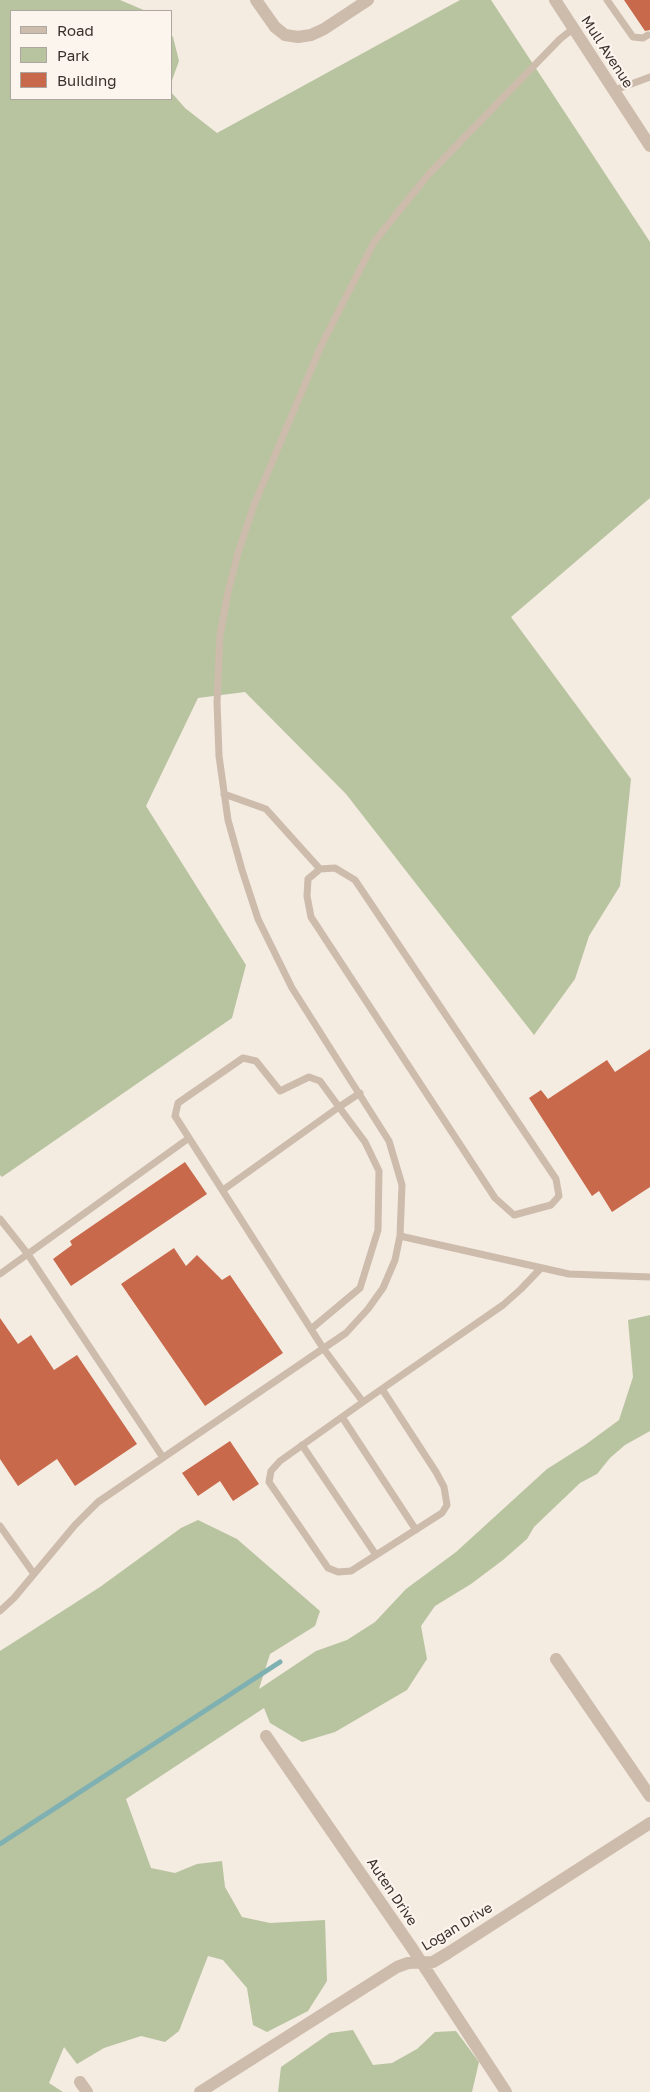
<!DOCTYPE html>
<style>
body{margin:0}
#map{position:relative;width:650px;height:2092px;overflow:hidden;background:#f4ebe1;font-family:"Golos Text",sans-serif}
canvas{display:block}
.legend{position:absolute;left:10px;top:10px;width:162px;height:90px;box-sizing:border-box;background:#fbf5ee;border:1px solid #aea6a0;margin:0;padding:6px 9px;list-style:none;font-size:15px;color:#3b302b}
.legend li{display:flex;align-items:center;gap:10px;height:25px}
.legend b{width:25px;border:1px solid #aea6a0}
</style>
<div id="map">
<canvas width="650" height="2092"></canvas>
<ul class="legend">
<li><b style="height:6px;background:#cdbbac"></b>Road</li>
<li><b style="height:14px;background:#b8c4a0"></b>Park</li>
<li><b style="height:14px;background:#c8694b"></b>Building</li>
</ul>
</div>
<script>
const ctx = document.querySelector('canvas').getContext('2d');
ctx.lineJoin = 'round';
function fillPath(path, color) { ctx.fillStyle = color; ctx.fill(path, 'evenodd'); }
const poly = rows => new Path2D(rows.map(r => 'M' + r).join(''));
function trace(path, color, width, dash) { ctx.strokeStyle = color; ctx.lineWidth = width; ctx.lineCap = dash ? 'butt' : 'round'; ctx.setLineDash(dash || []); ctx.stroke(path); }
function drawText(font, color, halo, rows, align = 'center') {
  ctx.font = font + ' "Golos Text",sans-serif'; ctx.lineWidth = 4.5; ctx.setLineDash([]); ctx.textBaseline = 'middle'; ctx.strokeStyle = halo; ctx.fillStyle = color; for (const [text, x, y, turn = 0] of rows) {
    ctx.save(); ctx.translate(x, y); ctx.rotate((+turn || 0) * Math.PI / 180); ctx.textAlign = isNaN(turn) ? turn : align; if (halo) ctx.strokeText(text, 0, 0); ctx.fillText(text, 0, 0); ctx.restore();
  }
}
const green = poly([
 [0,0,120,0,146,11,11,11,11,99,171,99,171,92,185,108,217,133,460,0,491,0,650,242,650,498,511,617,631,779,620,886,589,936,575,979,534,1035,346,794,245,692,198,698,146,806,246,965,232,1018,2,1177,0,1175],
 [171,35,173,37,179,61,171,83],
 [650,1315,650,1431,625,1445,610,1458,597,1474,580,1483,534,1527,527,1539,503,1560,471,1584,435,1606,421,1626,427,1659,407,1690,335,1732,302,1742,270,1723,264,1708,126,1799,151,1868,175,1873,197,1864,222,1861,225,1887,242,1917,270,1923,325,1920,327,1981,308,2011,267,2032,253,2025,247,1988,223,1960,208,1956,179,2031,165,2042,141,2036,104,2048,77,2064,64,2047,49,2083,63,2092,0,2092,0,1651,100,1587,181,1528,198,1520,237,1539,320,1611,315,1626,270,1654,259,1689,316,1651,347,1640,375,1622,406,1589,456,1552,547,1469,585,1445,619,1420,633,1377,628,1320],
 [353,2030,373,2065,392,2063,417,2049,435,2032,456,2031,479,2062,472,2092,278,2092,281,2067,330,2033]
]);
const stream = poly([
 [0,1844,280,1662]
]);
const building = poly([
 [624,0,650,0,650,30,645,31],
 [650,1049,650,1187,612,1212,599,1191,592,1196,529,1098,541,1090,548,1099,607,1060,615,1072],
 [185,1162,207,1194,71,1286,53,1259,72,1245,70,1241],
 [174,1248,186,1266,197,1255,222,1280,230,1275,283,1353,205,1406,121,1284],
 [0,1318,18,1344,31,1335,54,1370,77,1355,137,1444,75,1486,57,1459,18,1486,0,1459],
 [230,1441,259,1484,233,1501,220,1481,198,1496,182,1473]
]);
const service = poly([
 [607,0,633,37,643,38,648,35],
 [615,90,650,77],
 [224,794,266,809,320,869,335,868,355,880,556,1179,559,1196,551,1205,514,1215,495,1198,311,917,307,896,308,879,320,869],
 [360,1093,339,1107,320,1081,309,1077,280,1091,256,1061,243,1058,178,1103,175,1116,323,1348,363,1402],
 [223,1190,339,1107,365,1142,379,1171,378,1230,360,1288,311,1329],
 [0,1219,27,1253,162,1456],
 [400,1236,569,1274,650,1277],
 [0,1274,189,1138],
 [382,1389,436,1472,444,1487,447,1505,442,1513,351,1571,338,1572,328,1568,269,1482,271,1471,280,1461,363,1402,503,1305,521,1289,541,1268],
 [342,1417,416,1530],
 [302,1445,376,1555],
 [0,1526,34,1574],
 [0,1611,14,1598,75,1525,98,1502,346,1333,368,1309,383,1288,395,1260,400,1236,402,1185,389,1141,292,988,258,919,242,870,228,820,219,756,217,702,220,635,228,592,238,553,254,505,321,346,374,242,428,175,560,39,574,28]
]);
const minor = poly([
 [256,0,275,27,285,35,298,37,311,35,324,29,368,0],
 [556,1659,650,1796],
 [266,1736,412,1948,506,2092],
 [80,2082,87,2092],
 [200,2092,397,1967,408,1963,433,1962,448,1953,650,1823]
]);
const tertiary = poly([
 [555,0,650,146]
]);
const streetNames = [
 ["Mull Avenue",607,52,57],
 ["Auten Drive",392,1892,56],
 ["Logan Drive",457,1927,-31]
];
fillPath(green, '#b8c4a0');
trace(stream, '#7fb0b2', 5);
fillPath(building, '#c8694b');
trace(service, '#cdbbac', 7);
trace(minor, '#cdbbac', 12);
trace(tertiary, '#cdbbac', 12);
drawText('14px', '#3b302b', '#fbf5ee', streetNames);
</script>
